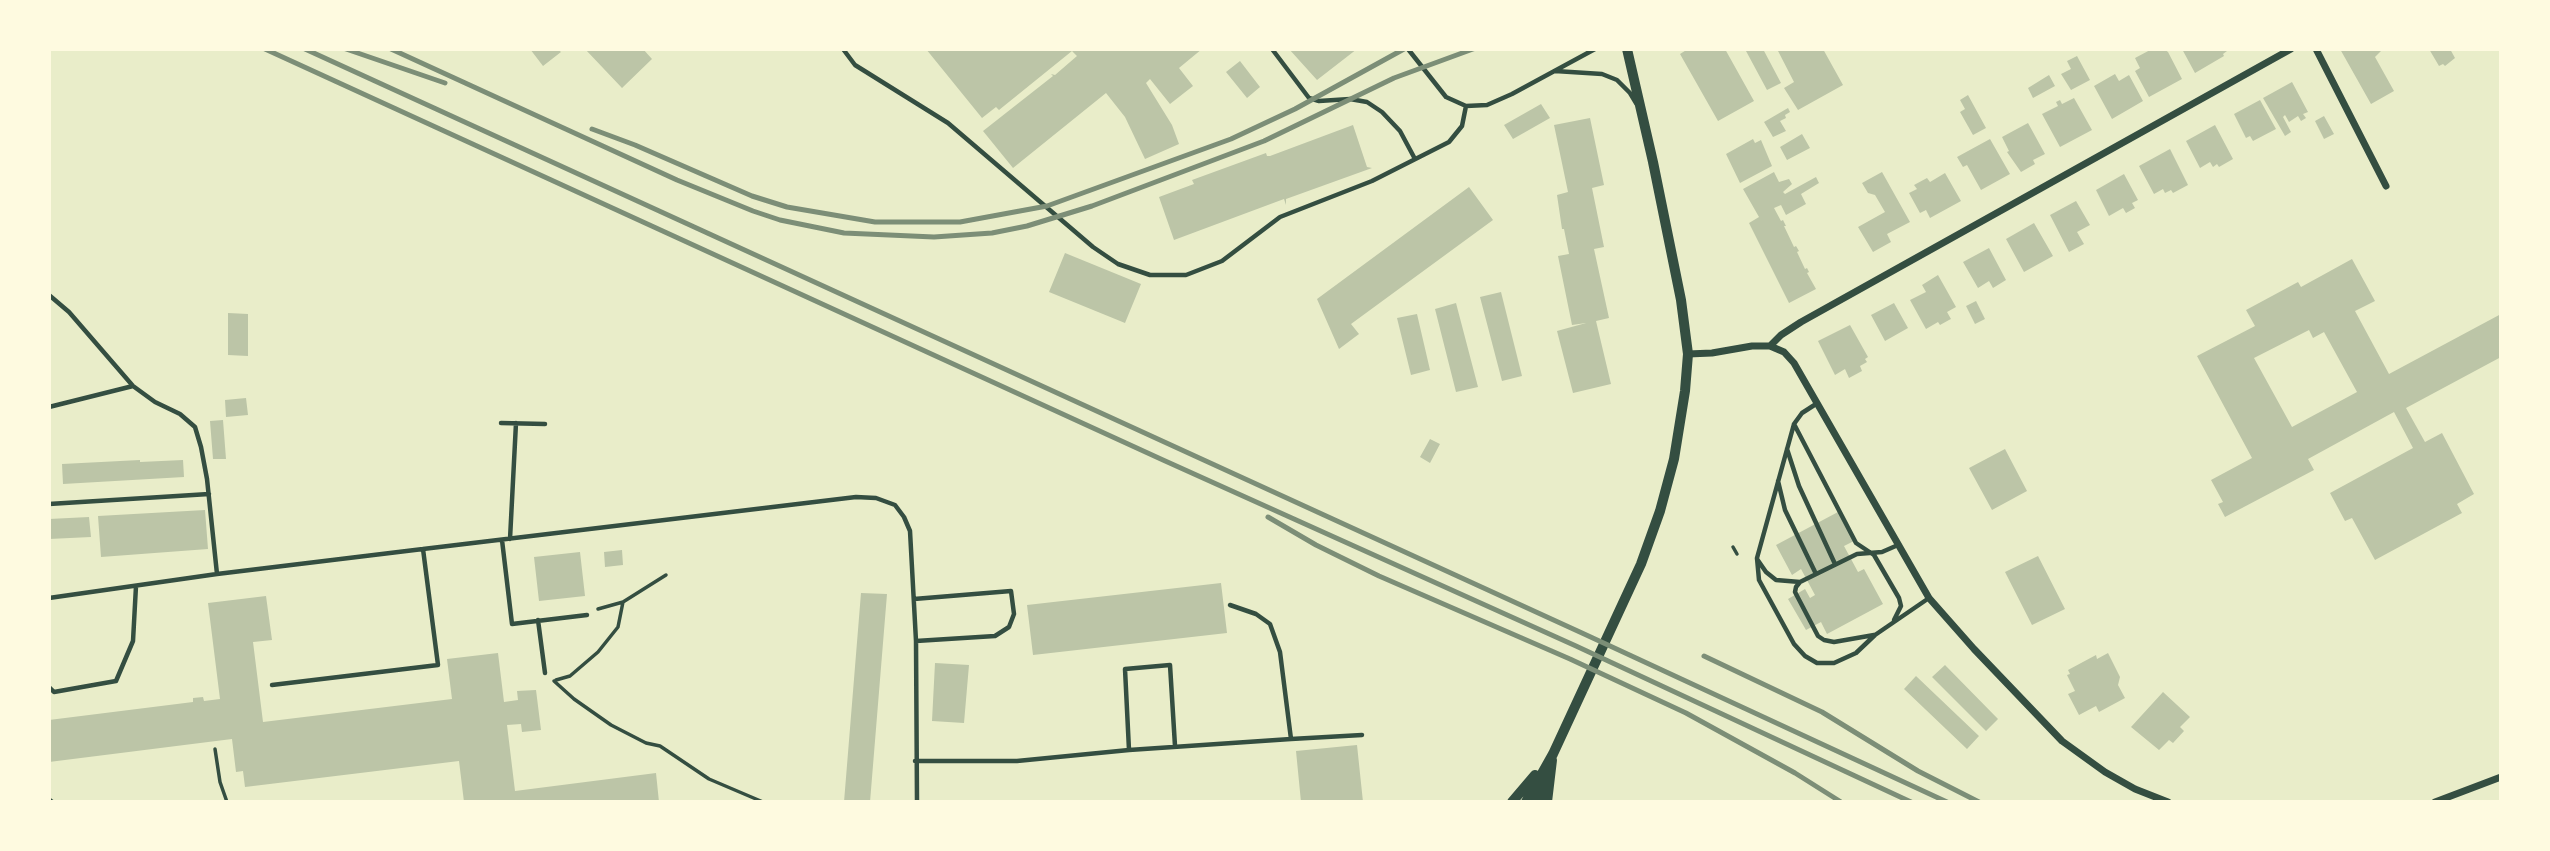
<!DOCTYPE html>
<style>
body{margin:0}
#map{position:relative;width:2550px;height:851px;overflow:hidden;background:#e9edc9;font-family:"Source Serif 4",serif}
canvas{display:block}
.frame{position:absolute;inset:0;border:51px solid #fefae0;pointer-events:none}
</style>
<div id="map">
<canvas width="2550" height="851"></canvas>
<div class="frame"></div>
</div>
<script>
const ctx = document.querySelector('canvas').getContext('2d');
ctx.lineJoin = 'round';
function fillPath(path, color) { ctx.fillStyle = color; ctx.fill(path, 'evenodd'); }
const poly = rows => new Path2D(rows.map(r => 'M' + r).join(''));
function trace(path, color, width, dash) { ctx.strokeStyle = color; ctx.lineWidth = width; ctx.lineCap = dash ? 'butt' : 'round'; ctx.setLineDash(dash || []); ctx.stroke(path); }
const building = poly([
 [530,49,558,49,561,52,543,66],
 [585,49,643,49,652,59,622,88],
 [926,49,1202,49,1179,68,1193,86,1170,104,1150,79,1146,83,1172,125,1179,144,1145,159,1125,117,1106,93,1013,168,983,131,1053,76,1051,74,1055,75,1077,56,1072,51,999,110,996,107,982,118],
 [1289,49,1357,49,1317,80],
 [1688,49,1725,49,1754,101,1718,121,1680,54],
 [1750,49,1763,49,1781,83,1767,90,1746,51],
 [1777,49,1823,49,1843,85,1798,110,1784,88,1794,82],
 [2152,49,2164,49,2168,52,2182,79,2149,97,2135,71,2140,68,2135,58],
 [2182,49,2226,49,2227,51,2223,54,2224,56,2195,73],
 [2340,49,2383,49,2375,57,2394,91,2371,104],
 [2429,49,2450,49,2455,58,2445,66,2443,64,2439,66],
 [2077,56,2090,80,2071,90,2061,74,2071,69,2067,61],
 [1240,61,1260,87,1247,98,1226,72],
 [2115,74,2119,81,2129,75,2143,101,2112,119,2094,86],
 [2049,75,2055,86,2033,98,2028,88],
 [2292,82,2308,112,2303,114,2306,118,2301,121,2298,116,2289,122,2285,115,2283,117,2291,132,2285,136,2263,98],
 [1968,95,1986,128,1973,135,1960,112,1965,109,1960,100],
 [2074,98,2092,130,2060,147,2042,114,2058,106,2056,102,2060,100,2062,104],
 [2260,100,2276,129,2253,141,2250,136,2246,138,2234,114],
 [1541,104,1550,118,1513,139,1504,125],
 [1788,108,1790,112,1785,115,1786,118,1780,121,1786,131,1773,137,1764,122],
 [2324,116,2334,134,2324,139,2315,121],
 [1590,118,1604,185,1592,188,1604,247,1594,249,1609,318,1596,321,1611,384,1573,393,1557,331,1586,323,1572,325,1558,256,1569,254,1564,229,1562,229,1557,195,1568,192,1554,125],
 [2028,123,2045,154,2033,160,2035,164,2021,172,2007,152,2009,151,2002,137],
 [1353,125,1367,167,1372,168,1286,199,1286,205,1284,199,1174,240,1159,197,1194,184,1192,180,1266,153,1267,156,1270,156],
 [2215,125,2233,159,2219,167,2217,164,2213,167,2210,162,2200,168,2186,141],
 [1802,134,1810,148,1787,160,1780,147],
 [1753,139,1755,143,1761,140,1772,166,1740,183,1726,154],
 [1990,139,2010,174,1981,190,1967,165,1963,167,1957,157],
 [2170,149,2188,185,2173,193,2171,190,2165,193,2163,189,2154,194,2139,166],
 [1774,172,1779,182,1789,179,1792,184,1783,192,1785,194,1816,177,1819,183,1801,194,1806,204,1786,215,1781,205,1774,208,1781,221,1783,220,1786,226,1784,226,1794,247,1796,246,1799,251,1797,252,1805,269,1807,268,1809,272,1807,273,1816,289,1789,303,1749,223,1759,217,1743,189],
 [1882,172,1910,222,1887,234,1891,242,1873,252,1858,227,1885,212,1875,195,1868,193,1862,183],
 [1945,173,1961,201,1930,218,1926,210,1920,213,1909,193,1917,189,1914,185,1927,178,1930,182],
 [2124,174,2138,200,2132,203,2135,208,2126,213,2123,208,2109,216,2096,190],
 [1469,187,1493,220,1351,324,1359,334,1339,349,1317,299],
 [2076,201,2090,225,2077,232,2084,244,2069,252,2050,215],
 [2034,223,2053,256,2024,272,2006,239],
 [1989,248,2006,280,1993,288,1989,281,1978,288,1963,262],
 [1065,253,1141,284,1125,323,1049,292],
 [2352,259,2375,301,2355,311,2389,374,2501,314,2501,357,2406,408,2425,442,2442,433,2474,494,2457,504,2462,513,2375,560,2352,518,2345,521,2330,493,2413,448,2394,412,2308,459,2314,470,2225,517,2218,504,2223,502,2211,480,2252,458,2197,356,2255,326,2246,310,2298,282,2301,287],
 [2309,330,2313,338,2324,332,2357,392,2292,427,2254,358],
 [1938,275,1956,307,1947,312,1951,319,1949,320,1940,325,1938,322,1926,329,1910,300,1926,292,1922,285],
 [1501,292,1522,376,1502,381,1480,297],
 [1976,301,1985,319,1975,324,1966,306],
 [1456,303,1478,387,1456,392,1435,309],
 [1894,303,1908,328,1885,341,1871,315],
 [228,313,248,314,248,356,228,355],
 [1417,314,1430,370,1411,375,1397,318],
 [1850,325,1868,357,1865,359,1867,362,1860,366,1862,371,1849,378,1845,369,1835,375,1818,341],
 [246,398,248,415,226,417,225,400],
 [223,420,226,459,213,459,210,421],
 [1430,439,1440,444,1430,463,1420,457],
 [2005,449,2027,491,1992,510,1969,468],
 [140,460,140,462,183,460,184,477,63,484,62,464],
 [205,510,208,549,101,557,98,516],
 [1838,512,1854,541,1844,546,1858,572,1864,569,1883,604,1827,634,1821,622,1806,630,1788,599,1805,589,1810,598,1815,595,1801,569,1792,575,1776,545],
 [89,517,91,537,49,539,49,519],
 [622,550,623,565,605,567,604,552],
 [580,552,585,596,539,601,534,557],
 [2038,556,2065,609,2032,625,2005,572],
 [1221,583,1227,633,1033,655,1027,605],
 [861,593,887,594,870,802,844,802],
 [266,596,272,640,253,642,263,722,452,699,447,659,498,653,504,702,518,700,517,691,536,690,541,730,522,732,521,724,507,725,515,791,656,773,659,802,464,802,459,761,245,787,243,771,236,772,232,739,49,762,49,720,193,702,193,698,203,697,204,701,220,699,208,603],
 [2108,653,2120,677,2118,685,2125,698,2099,712,2096,706,2079,715,2068,694,2075,691,2067,675,2070,674,2068,670,2096,655,2097,659],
 [935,663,969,665,964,723,932,721],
 [1945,665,1998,719,1986,731,1932,677],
 [1916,676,1979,736,1967,749,1904,689],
 [2163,692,2190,717,2180,727,2184,731,2173,743,2169,740,2159,750,2131,727],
 [1357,745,1363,802,1301,802,1296,751]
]);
const path = poly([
 [1733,547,1737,554],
 [598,609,623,602],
 [556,680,570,676,598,652,618,627,623,602,666,575],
 [554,681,574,699,611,725,646,743,660,746,709,779,763,802],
 [215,749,220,782,227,802],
 [49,799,53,802]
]);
const service = poly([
 [843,49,855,65,948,123,1093,247,1118,264,1150,275,1186,275,1222,261,1280,217,1372,181,1449,142,1462,126,1466,106],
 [1272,49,1309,98,1319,101,1350,99,1367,102,1382,112,1400,131,1415,159],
 [1408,49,1446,97,1466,106,1487,105,1512,94,1595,49],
 [1555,71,1602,74,1617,80,1630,93,1636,103],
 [49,295,69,312,133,386,155,402,180,414,195,427,201,447,207,479,217,574],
 [1816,404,1802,413,1794,424,1757,558,1759,580,1794,644,1805,656,1817,663,1834,663,1856,653,1875,635,1929,598],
 [49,407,133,386],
 [501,423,545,424],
 [1794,424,1856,543,1874,555,1899,598,1901,606,1894,620],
 [1787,449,1799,486,1835,564],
 [1778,481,1785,510,1816,574],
 [49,504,209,494],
 [510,539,516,423],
 [502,540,512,624,587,615],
 [1757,559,1766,572,1776,580,1800,582],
 [49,598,217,574,423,549,856,497,876,498,895,505,904,517,910,531,916,641,917,802],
 [914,599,1011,591,1014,614,1009,627,995,636,916,641],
 [538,620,545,673],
 [1874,635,1834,642,1824,640,1818,636,1795,592,1796,587,1800,582,1857,554,1882,552,1898,545],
 [272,685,438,665,423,549],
 [49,687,54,692,116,681,133,641,136,586],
 [1291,739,1362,735],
 [1129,750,1125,669,1170,665,1175,746],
 [915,761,1017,761,1129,750,1291,739,1280,652,1270,624,1256,614,1230,605]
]);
const minor = poly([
 [2316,49,2386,186],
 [1770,346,1781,335,1801,322,2291,49],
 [1688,354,1712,353,1752,346,1770,346,1784,352,1794,363,1929,598,1974,649,2062,741,2105,772,2135,789,2168,802],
 [2435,802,2501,777]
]);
const tertiary = poly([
 [1512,802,1535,775],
 [1526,802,1553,754,1641,564,1660,511,1674,459,1685,391,1688,354,1681,300,1653,162,1627,49],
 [1537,802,1544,780],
 [1547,802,1552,760]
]);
const rail = poly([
 [265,49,1163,460,1576,646,1911,802],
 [305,49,1582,633,1947,802],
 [346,49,445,83],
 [391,49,677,180,753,211,780,220,844,233,934,237,992,233,1027,226,1092,206,1264,141,1394,78,1473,49],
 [592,129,635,145,752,196,787,207,875,222,960,222,1047,206,1231,139,1295,109,1404,49],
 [1268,517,1316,545,1379,576,1570,659,1686,713,1795,773,1841,802],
 [1704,656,1822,712,1918,771,1979,802]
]);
fillPath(building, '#bcc5a7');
trace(path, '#344e41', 3.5);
trace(service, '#344e41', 4.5);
trace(minor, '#344e41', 7);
trace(tertiary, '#344e41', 10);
trace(rail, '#7c8e77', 5);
</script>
